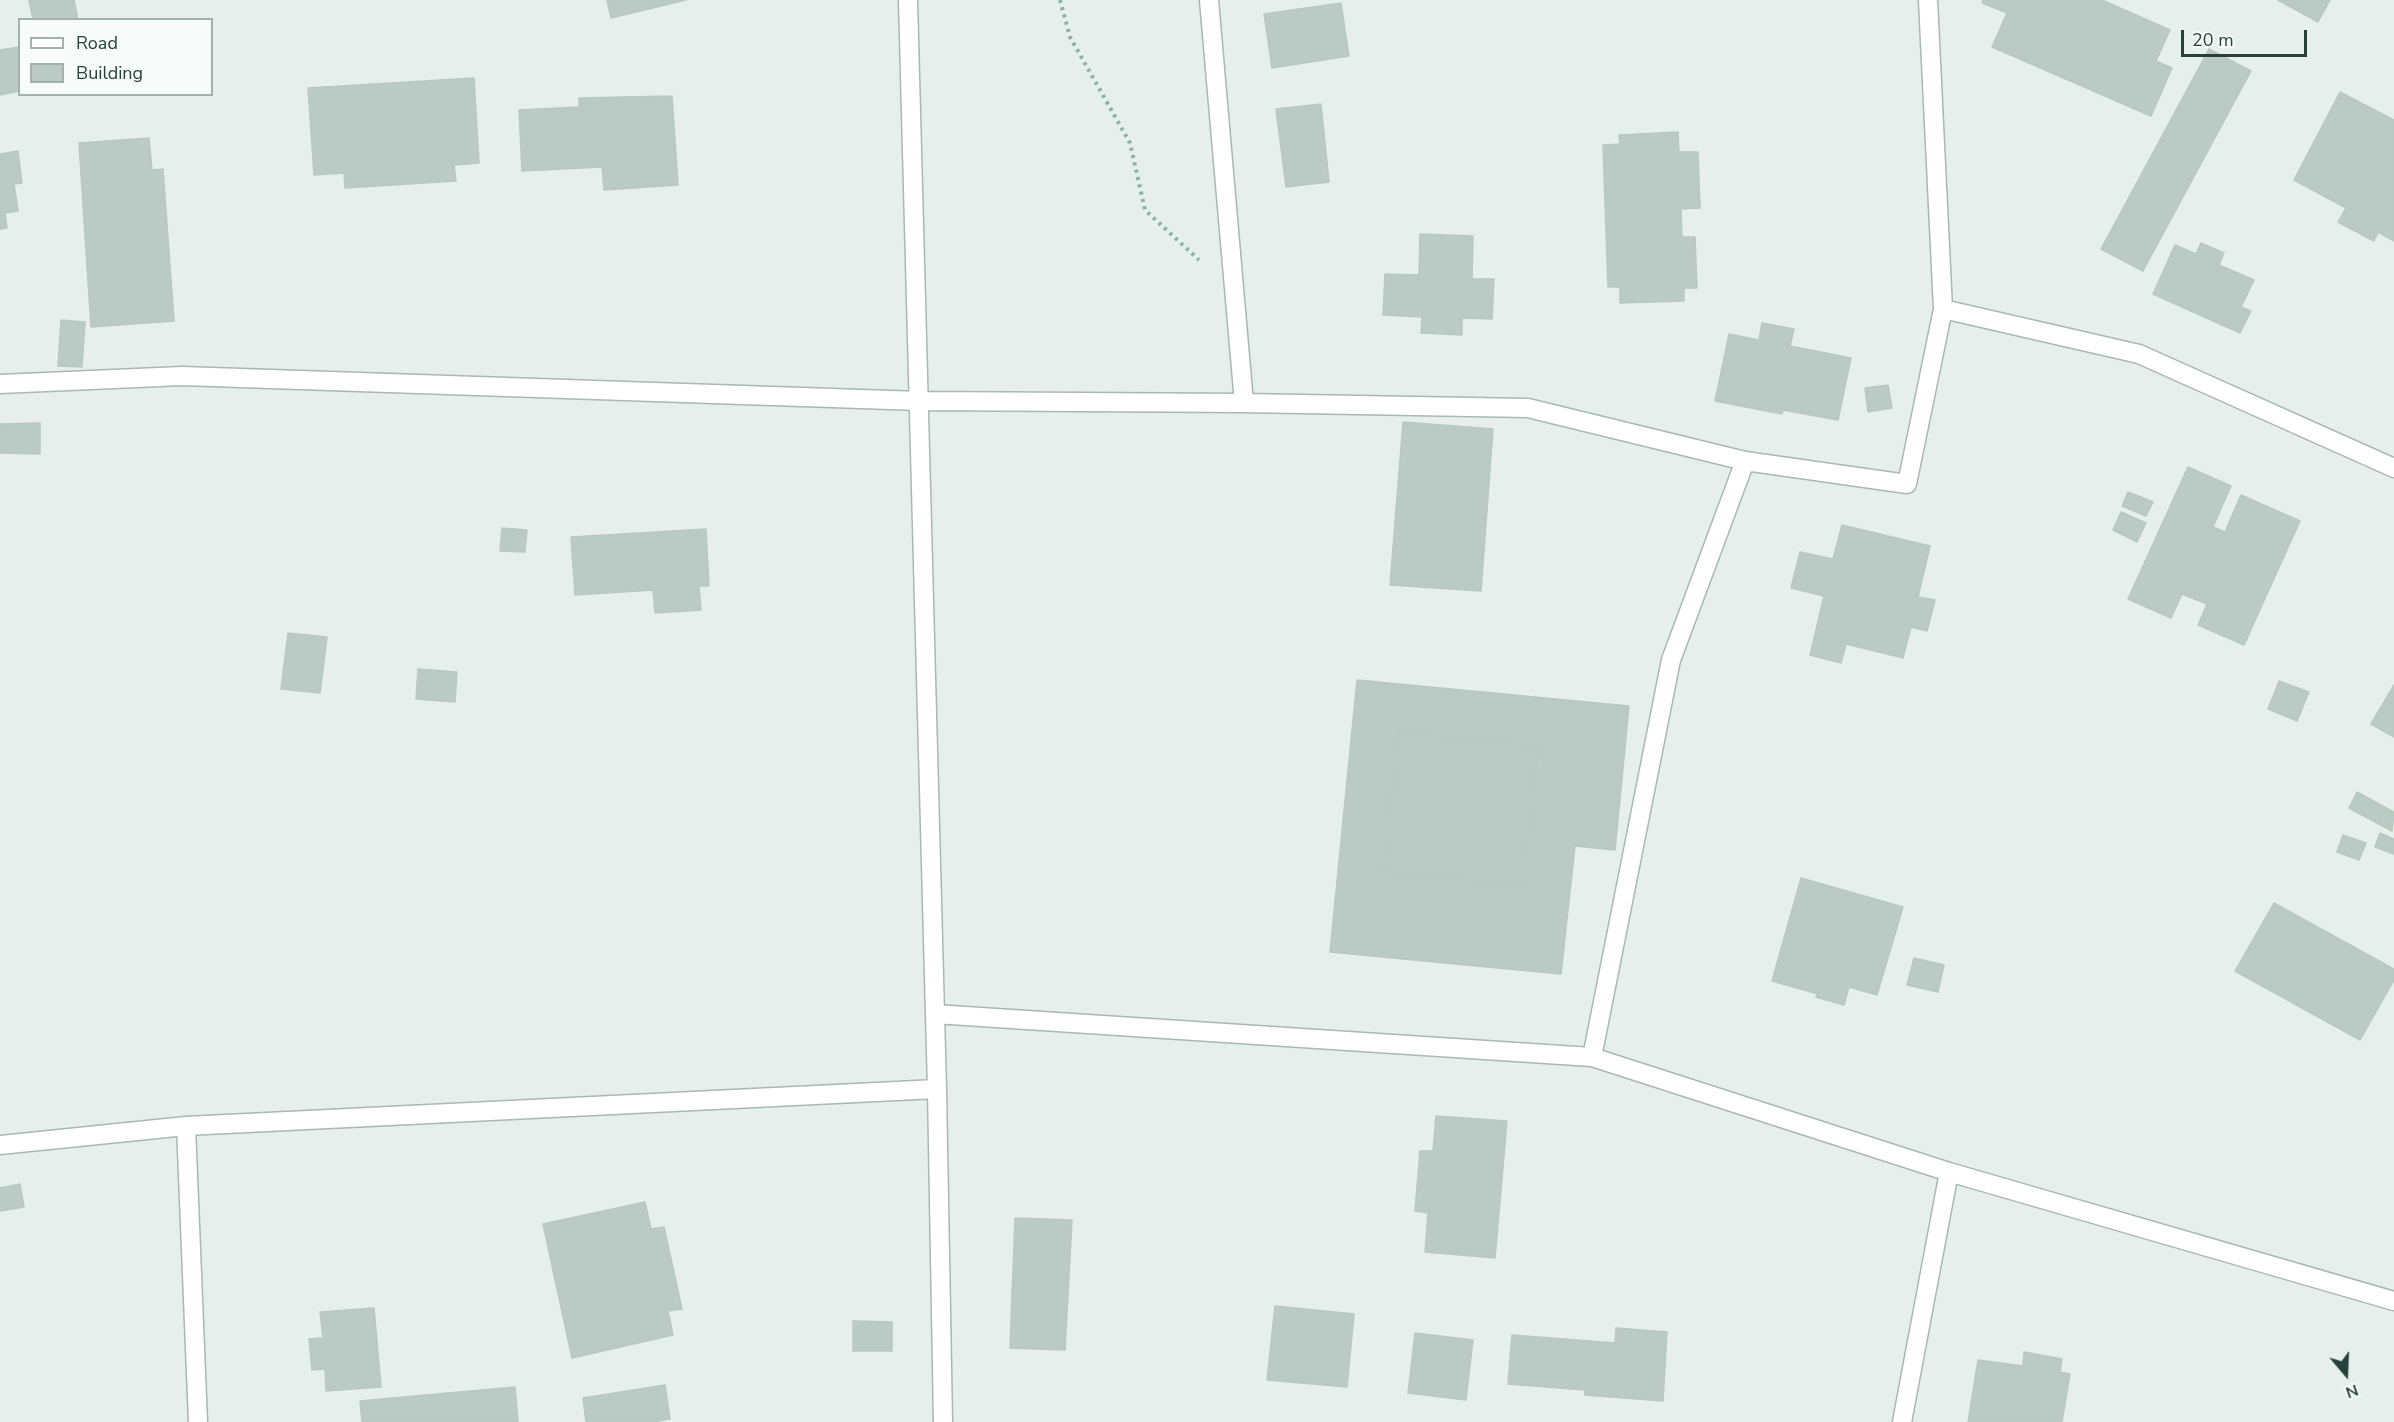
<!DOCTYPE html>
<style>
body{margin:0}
#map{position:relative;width:2394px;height:1422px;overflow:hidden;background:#e6efeb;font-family:"Nunito Sans",sans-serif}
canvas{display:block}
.legend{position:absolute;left:18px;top:18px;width:195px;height:78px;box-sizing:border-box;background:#f7fbf9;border:2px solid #a3b1ad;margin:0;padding:8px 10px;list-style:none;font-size:18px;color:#24423a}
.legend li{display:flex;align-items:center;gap:12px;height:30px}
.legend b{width:30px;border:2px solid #a3b1ad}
.north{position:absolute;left:2316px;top:1344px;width:60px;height:60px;-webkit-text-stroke:4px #f7fbf9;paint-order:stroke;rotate:161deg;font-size:16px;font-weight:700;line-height:24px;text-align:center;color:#24423a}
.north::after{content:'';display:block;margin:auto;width:21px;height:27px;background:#24423a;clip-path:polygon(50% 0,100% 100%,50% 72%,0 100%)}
.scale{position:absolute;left:2181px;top:30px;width:126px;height:27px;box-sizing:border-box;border:3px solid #24423a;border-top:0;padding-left:8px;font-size:18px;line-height:21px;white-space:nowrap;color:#24423a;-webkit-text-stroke:4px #f7fbf9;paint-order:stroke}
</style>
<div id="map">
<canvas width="2394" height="1422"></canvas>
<ul class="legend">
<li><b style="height:8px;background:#fff"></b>Road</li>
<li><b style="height:16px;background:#bbcac4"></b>Building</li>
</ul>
<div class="north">N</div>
<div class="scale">20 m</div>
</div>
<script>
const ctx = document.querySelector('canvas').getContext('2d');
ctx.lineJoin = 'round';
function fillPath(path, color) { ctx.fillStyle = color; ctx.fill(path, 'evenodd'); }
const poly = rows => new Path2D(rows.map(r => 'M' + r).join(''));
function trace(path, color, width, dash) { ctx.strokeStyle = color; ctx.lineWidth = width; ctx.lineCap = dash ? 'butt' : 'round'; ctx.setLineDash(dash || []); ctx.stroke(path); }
const building = poly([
 [29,0,74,0,78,20,33,20,29,0],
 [607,0,686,0,611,18,607,0],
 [1983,0,2102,0,2170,30,2156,61,2172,68,2151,116,1992,47,2007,13,1982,3,1983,0],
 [2278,0,2330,0,2318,22,2278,0],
 [1341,3,1349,56,1272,68,1264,14,1341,3],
 [20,47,20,91,0,95,0,50,20,47],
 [2209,49,2251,71,2143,271,2101,249,2209,49],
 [474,78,479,163,454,165,456,181,345,188,344,173,314,175,308,88,474,78],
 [2340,92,2394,120,2394,241,2378,232,2374,241,2338,222,2346,208,2294,180,2340,92],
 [672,96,678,185,604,190,602,167,522,171,519,110,579,107,579,98,672,96],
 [1321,104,1329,182,1286,187,1276,109,1321,104],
 [1678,132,1679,152,1698,152,1700,208,1681,209,1682,237,1695,237,1697,288,1684,288,1684,301,1620,303,1620,287,1608,287,1603,145,1620,144,1619,135,1678,132],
 [149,138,152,170,163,169,174,321,91,327,79,143,149,138],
 [18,151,22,183,14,184,18,211,5,213,7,228,0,229,0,154,18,151],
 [1420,234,1473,236,1472,279,1494,279,1492,319,1462,318,1462,335,1421,333,1422,317,1383,315,1385,274,1419,275,1420,234],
 [2201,243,2224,253,2219,265,2254,280,2241,307,2251,311,2240,333,2153,294,2175,245,2196,254,2201,243],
 [61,320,85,322,82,367,58,366,61,320],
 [1762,323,1794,329,1790,346,1851,358,1838,420,1783,410,1782,414,1715,401,1729,334,1759,340,1762,323],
 [1888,385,1892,408,1868,412,1865,388,1888,385],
 [1403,422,1493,429,1481,591,1390,585,1403,422],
 [40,423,40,454,0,453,0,424,40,423],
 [2188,467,2231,486,2213,527,2225,532,2241,495,2300,521,2244,645,2198,625,2207,604,2182,594,2171,618,2128,599,2188,467],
 [2128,492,2153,502,2146,516,2122,506,2128,492],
 [2121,512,2146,523,2137,542,2113,530,2121,512],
 [1842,525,1930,546,1918,597,1935,600,1927,631,1911,627,1903,658,1846,644,1841,663,1810,655,1824,596,1791,588,1800,552,1833,559,1842,525],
 [502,528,527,530,525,552,500,551,502,528],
 [706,529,709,586,699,586,701,610,655,613,653,590,575,595,571,537,706,529],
 [288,633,327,637,320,693,281,689,288,633],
 [418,669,457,672,455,702,416,699,418,669],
 [1357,680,1629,706,1615,850,1575,846,1561,974,1330,952,1357,680],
 [1399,732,1538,746,1522,886,1383,871,1399,732],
 [2279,681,2309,692,2297,721,2268,709,2279,681],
 [2394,685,2394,737,2371,724,2394,685],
 [1399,732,1538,746,1522,886,1383,871,1399,732],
 [2357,792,2394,812,2392,831,2349,808,2357,792],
 [2380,833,2394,839,2394,854,2375,847,2380,833],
 [2343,835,2366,843,2359,860,2337,852,2343,835],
 [1801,878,1903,907,1877,995,1849,987,1844,1005,1816,997,1818,994,1772,981,1801,878],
 [2274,903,2394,969,2394,980,2360,1040,2235,971,2274,903],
 [1914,958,1944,965,1938,992,1907,985,1914,958],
 [1436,1116,1507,1121,1495,1258,1425,1252,1428,1213,1415,1211,1420,1151,1433,1151,1436,1116],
 [20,1184,24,1207,0,1211,0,1188,20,1184],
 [645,1202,651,1229,664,1227,682,1309,668,1311,673,1335,572,1358,543,1224,645,1202],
 [1015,1218,1072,1220,1065,1350,1010,1348,1015,1218],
 [1275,1306,1354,1314,1347,1387,1267,1380,1275,1306],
 [374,1308,381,1387,326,1391,325,1369,312,1370,309,1339,323,1338,320,1312,374,1308],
 [853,1321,892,1322,892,1351,853,1351,853,1321],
 [1616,1328,1667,1332,1663,1401,1585,1395,1585,1390,1508,1384,1512,1335,1615,1343,1616,1328],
 [1415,1333,1473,1340,1466,1400,1408,1393,1415,1333],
 [2024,1352,2062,1359,2060,1372,2070,1374,2062,1422,1968,1422,1978,1360,2023,1366,2024,1352],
 [665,1385,670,1419,653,1422,586,1422,583,1398,665,1385],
 [515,1387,518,1422,362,1422,360,1401,515,1387]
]);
const path = poly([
 [1060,0,1070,37,1130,143,1145,210,1199,260]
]);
const minor = poly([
 [908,0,937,1089,943,1422],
 [1209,0,1244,403],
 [1943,309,2139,354,2394,468],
 [0,384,182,376,920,401,1244,403,1528,408,1745,461,1907,484,1943,309,1928,0],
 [935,1014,1592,1057,1949,1172,2394,1301],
 [1592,1057,1671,660,1745,461],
 [186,1126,198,1422],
 [0,1145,186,1126,937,1089],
 [1902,1422,1949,1172]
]);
fillPath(building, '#bbcac4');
trace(building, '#b8c9c2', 1.5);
trace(minor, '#a8b8b2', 21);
trace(path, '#86b3a5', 4, [3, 4.5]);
trace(minor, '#fff', 18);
</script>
